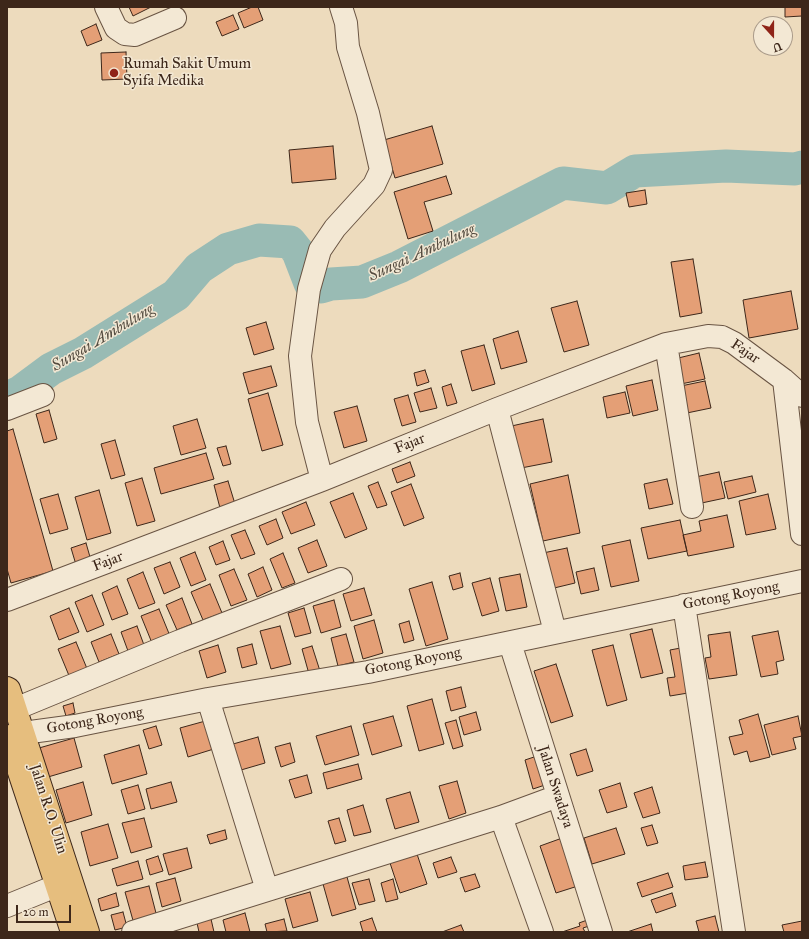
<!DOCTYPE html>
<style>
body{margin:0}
#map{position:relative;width:809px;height:939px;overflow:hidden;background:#eddbbd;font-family:"IM FELL Great Primer",serif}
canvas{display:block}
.frame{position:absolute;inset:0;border:8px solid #3d271a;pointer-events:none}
.north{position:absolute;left:753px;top:16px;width:40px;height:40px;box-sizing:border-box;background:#f3e8d4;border:1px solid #aa9b8a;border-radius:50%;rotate:159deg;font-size:11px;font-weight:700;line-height:16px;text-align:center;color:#3d271a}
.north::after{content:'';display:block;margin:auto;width:14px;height:18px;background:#8f2418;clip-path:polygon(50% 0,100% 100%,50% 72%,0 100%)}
.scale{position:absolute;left:16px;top:905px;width:55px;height:18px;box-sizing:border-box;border:2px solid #3d271a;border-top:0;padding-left:5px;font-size:12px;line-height:14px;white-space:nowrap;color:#3d271a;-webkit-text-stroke:3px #f3e8d4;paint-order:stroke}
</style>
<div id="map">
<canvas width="809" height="939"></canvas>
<div class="frame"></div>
<div class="north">U</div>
<div class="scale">20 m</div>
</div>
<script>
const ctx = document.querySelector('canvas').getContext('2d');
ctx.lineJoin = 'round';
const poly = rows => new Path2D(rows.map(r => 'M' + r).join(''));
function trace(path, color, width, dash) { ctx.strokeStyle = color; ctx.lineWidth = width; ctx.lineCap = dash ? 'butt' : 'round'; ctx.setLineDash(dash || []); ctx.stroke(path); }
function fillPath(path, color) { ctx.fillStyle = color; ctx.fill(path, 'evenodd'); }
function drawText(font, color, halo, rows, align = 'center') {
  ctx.font = font + ' "IM FELL Great Primer",serif'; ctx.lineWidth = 3; ctx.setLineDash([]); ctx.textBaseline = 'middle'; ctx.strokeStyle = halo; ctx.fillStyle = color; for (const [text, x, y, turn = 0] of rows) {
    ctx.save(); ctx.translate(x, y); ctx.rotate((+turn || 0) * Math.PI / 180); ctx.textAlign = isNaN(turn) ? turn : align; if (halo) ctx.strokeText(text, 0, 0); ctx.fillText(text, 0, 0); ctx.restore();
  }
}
const river = poly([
 [7,398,20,392,51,369,83,353,176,295,199,268,228,249,259,240,290,242,298,252,310,283,321,287,331,284,362,282,399,267,563,183,607,188,635,171,726,166,795,169,802,167]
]);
const building = poly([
 [129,7,151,7,133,16,129,7],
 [252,7,258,7,263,20,244,28,238,13,252,7],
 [785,7,802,7,802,16,785,17,785,7],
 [233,15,239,29,222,36,216,22,233,15],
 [96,24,102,40,87,46,81,31,96,24],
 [126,52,127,79,102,80,101,53,126,52],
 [432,126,443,164,395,178,384,140,432,126],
 [333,146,336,179,292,183,289,150,333,146],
 [446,176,452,194,424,202,433,231,408,239,394,192,446,176],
 [645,190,647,204,629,207,626,193,645,190],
 [693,259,702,313,680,317,671,262,693,259],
 [791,291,798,329,749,338,743,300,791,291],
 [577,301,589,345,564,352,551,308,577,301],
 [266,322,274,349,254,355,246,328,266,322],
 [518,331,527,362,501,369,493,339,518,331],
 [484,345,495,384,472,391,461,351,484,345],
 [699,353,705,379,676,385,670,360,699,353],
 [271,366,277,386,249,394,243,373,271,366],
 [425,370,429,382,417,386,414,373,425,370],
 [652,380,658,410,633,416,626,386,652,380],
 [705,381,711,408,682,414,676,387,705,381],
 [451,384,457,403,447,406,442,387,451,384],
 [431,388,437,408,420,412,414,393,431,388],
 [625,392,630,413,607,418,603,397,625,392],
 [268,393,283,445,262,451,248,399,268,393],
 [408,395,416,422,402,426,394,399,408,395],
 [357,406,367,441,344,448,334,412,357,406],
 [49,410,57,439,44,443,36,414,49,410],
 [197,419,206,448,181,455,173,426,197,419],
 [543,419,552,462,516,469,507,427,543,419],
 [13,429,53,571,11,583,7,569,7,431,13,429],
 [115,440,125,475,111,479,101,444,115,440],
 [226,446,231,464,223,466,217,448,226,446],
 [206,453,214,479,161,494,154,468,206,453],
 [410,462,415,476,397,483,392,469,410,462],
 [719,472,725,498,697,504,691,478,719,472],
 [568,475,580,533,543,541,530,484,568,475],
 [752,476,756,492,728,499,724,482,752,476],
 [142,478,155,521,137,526,125,483,142,478],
 [667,479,673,504,649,509,644,484,667,479],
 [228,481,235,504,220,508,214,485,228,481],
 [378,482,387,505,377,508,368,486,378,482],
 [411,484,424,518,404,526,391,492,411,484],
 [99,490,111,533,87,540,75,497,99,490],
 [353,493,367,529,345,538,330,502,353,493],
 [58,494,68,529,50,534,40,499,58,494],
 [768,494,776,529,746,535,739,501,768,494],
 [306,502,315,525,291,534,282,512,306,502],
 [727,515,734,547,688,556,683,535,701,531,699,521,727,515],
 [276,519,283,538,267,545,259,526,276,519],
 [680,520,687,551,648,559,641,528,680,520],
 [245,530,255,554,241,559,231,535,245,530],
 [317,540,327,566,308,573,298,548,317,540],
 [630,540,639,581,611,587,602,546,630,540],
 [223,541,230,560,216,565,209,547,223,541],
 [86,543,92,564,77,568,71,548,86,543],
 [567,548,575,583,550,589,543,553,567,548],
 [195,552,206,580,191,586,180,558,195,552],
 [283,553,295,583,282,588,270,559,283,553],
 [170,562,180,587,164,594,154,568,170,562],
 [263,567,272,590,257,597,248,574,263,567],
 [594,568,599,590,581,594,576,572,594,568],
 [234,569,247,600,231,606,219,575,234,569],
 [143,572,155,603,139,609,127,579,143,572],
 [460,573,463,587,453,590,449,576,460,573],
 [520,574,527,607,506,611,499,578,520,574],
 [490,578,499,611,482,616,472,583,490,578],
 [432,582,448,639,426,646,409,589,432,582],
 [210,584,222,613,203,620,191,592,210,584],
 [117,586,128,614,112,620,102,593,117,586],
 [364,588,372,615,351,621,343,594,364,588],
 [92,595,104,625,87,632,75,602,92,595],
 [182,598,192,624,177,630,166,605,182,598],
 [334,600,341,627,321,633,313,606,334,600],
 [69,608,79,632,59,640,50,616,69,608],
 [304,608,311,633,295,637,288,613,304,608],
 [159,609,170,636,152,643,141,616,159,609],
 [374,620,383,653,363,659,354,626,374,620],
 [409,621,414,640,404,643,399,624,409,621],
 [137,626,144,645,128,651,121,632,137,626],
 [280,626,291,664,271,669,260,631,280,626],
 [652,629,663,673,641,678,630,634,652,629],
 [778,631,784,660,776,662,778,674,761,677,752,636,778,631],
 [730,632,737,675,709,679,705,658,711,657,708,635,730,632],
 [111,634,119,654,99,662,91,642,111,634],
 [346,634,354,662,338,666,331,638,346,634],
 [76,642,88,671,70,678,58,649,76,642],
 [252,644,257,664,242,668,237,648,252,644],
 [218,645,226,672,207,678,199,651,218,645],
 [613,645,627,700,607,706,592,650,613,645],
 [312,646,320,671,309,674,302,649,312,646],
 [686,647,694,692,670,696,667,678,675,677,670,650,686,647],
 [556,664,573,716,551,723,534,671,556,664],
 [461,687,466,707,451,711,446,691,461,687],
 [432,699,444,744,419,751,407,706,432,699],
 [73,703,75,713,66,716,63,706,73,703],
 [476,712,481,730,464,735,459,717,476,712],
 [758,714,770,757,750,762,747,751,734,755,729,737,743,734,739,720,758,714],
 [393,716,402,746,372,755,363,724,393,716],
 [798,716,802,736,793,738,796,749,772,755,764,725,798,716],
 [209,720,217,748,188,757,180,728,209,720],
 [456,720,463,746,453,749,445,723,456,720],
 [156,726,162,745,149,749,143,730,156,726],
 [351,726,359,755,325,765,316,736,351,726],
 [258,737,265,763,241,770,233,744,258,737],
 [74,738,82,767,48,777,39,748,74,738],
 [290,743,295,762,281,767,275,747,290,743],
 [139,745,147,774,112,784,104,755,139,745],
 [586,749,593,771,577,776,570,754,586,749],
 [543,754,551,783,533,789,525,760,543,754],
 [358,764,362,779,327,789,323,773,358,764],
 [307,775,312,793,295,798,289,780,307,775],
 [457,781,466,813,449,819,439,786,457,781],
 [83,782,92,815,66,823,56,790,83,782],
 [171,782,177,802,151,809,146,789,171,782],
 [620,783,627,807,607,813,599,790,620,783],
 [138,785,145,809,128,814,121,790,138,785],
 [652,787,660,813,643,818,634,793,652,787],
 [410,792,419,822,395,829,386,799,410,792],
 [363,805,371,832,354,836,347,810,363,805],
 [144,818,152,847,131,853,122,823,144,818],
 [339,818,346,841,335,844,328,821,339,818],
 [108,824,118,858,90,866,81,832,108,824],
 [652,825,658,843,647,846,641,828,652,825],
 [616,828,625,854,592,864,584,838,616,828],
 [225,830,227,839,210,844,207,835,225,830],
 [565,837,581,885,556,893,540,846,565,837],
 [187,848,192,868,169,875,163,854,187,848],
 [417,854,427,884,400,893,390,863,417,854],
 [158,856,163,871,150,875,146,860,158,856],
 [451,857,457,872,438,878,433,863,451,857],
 [138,861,143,879,117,886,112,869,138,861],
 [705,862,708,877,685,880,683,866,705,862],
 [668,873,673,887,642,897,637,883,668,873],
 [475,874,480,887,465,892,460,878,475,874],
 [347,877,356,909,332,916,323,884,347,877],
 [175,878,181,901,162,907,156,883,175,878],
 [369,879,375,901,359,905,352,883,369,879],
 [393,879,398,899,386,902,381,883,393,879],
 [149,886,157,917,134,924,125,892,149,886],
 [310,892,318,921,293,928,285,899,310,892],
 [116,893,119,906,101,911,98,899,116,893],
 [672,893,676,906,656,913,651,900,672,893],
 [123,912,127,927,115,930,111,915,123,912],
 [245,913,250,932,226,932,223,920,245,913],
 [715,916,719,932,699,932,696,921,715,916],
 [372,918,377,932,363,932,360,922,372,918],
 [211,919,214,932,199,932,197,923,211,919],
 [284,919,287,931,267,932,265,924,284,919],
 [590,919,592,925,583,928,585,932,562,932,580,926,579,923,590,919],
 [802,921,802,932,784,932,782,925,802,921],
 [651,924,653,932,627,932,651,924],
 [461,925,464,932,442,932,461,925]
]);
const minor = poly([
 [106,7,116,28,125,34,135,35,175,18],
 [666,344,692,507],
 [784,380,802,534],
 [7,409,43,395],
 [497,409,555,632],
 [322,480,307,422,300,356,309,289,320,250,335,228,374,185,381,170,368,113,348,47,346,23,341,7],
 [7,600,322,480,497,409,666,344,708,336,722,337,734,343,784,380,802,396],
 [684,605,734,932],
 [510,643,601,932],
 [208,699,267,890],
 [15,709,180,641,341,579],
 [23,733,75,726,208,699,368,672,802,581],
 [501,817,542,932],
 [7,906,56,886],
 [133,932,501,817,558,796]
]);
const major = poly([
 [7,688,9,689,88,932],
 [7,736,72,932]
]);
const markers = [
 [114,73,5,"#8f2418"]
];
const poiNames = [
 ["Rumah Sakit Umum",123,64],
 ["Syifa Medika",123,81]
];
const streetNames = [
 ["Fajar",745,352,34],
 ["Fajar",410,444,-22],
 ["Fajar",108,562,-21],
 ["Gotong Royong",731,596,-11],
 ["Gotong Royong",413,662,-11],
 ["Gotong Royong",95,721,-10],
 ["Jalan Swadaya",555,787,72],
 ["Jalan R.O. Ulin",48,809,72]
];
const waterNames = [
 ["Sungai Ambulung",422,253,-25],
 ["Sungai Ambulung",103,338,-31]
];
trace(river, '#99bbb4', 33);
fillPath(building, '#e49f76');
trace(building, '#3d271a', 1);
trace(minor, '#695443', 24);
trace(major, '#3d271a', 24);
trace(minor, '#f3e8d4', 22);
trace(major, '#e6be7e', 22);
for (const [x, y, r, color] of markers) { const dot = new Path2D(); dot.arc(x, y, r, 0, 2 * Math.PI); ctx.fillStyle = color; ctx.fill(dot); trace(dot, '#f3e8d4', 1.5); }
drawText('15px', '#3d271a', '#f3e8d4', poiNames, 'left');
drawText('15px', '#3d271a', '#f3e8d4', streetNames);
drawText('italic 16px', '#544c40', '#f3e8d4', waterNames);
</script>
